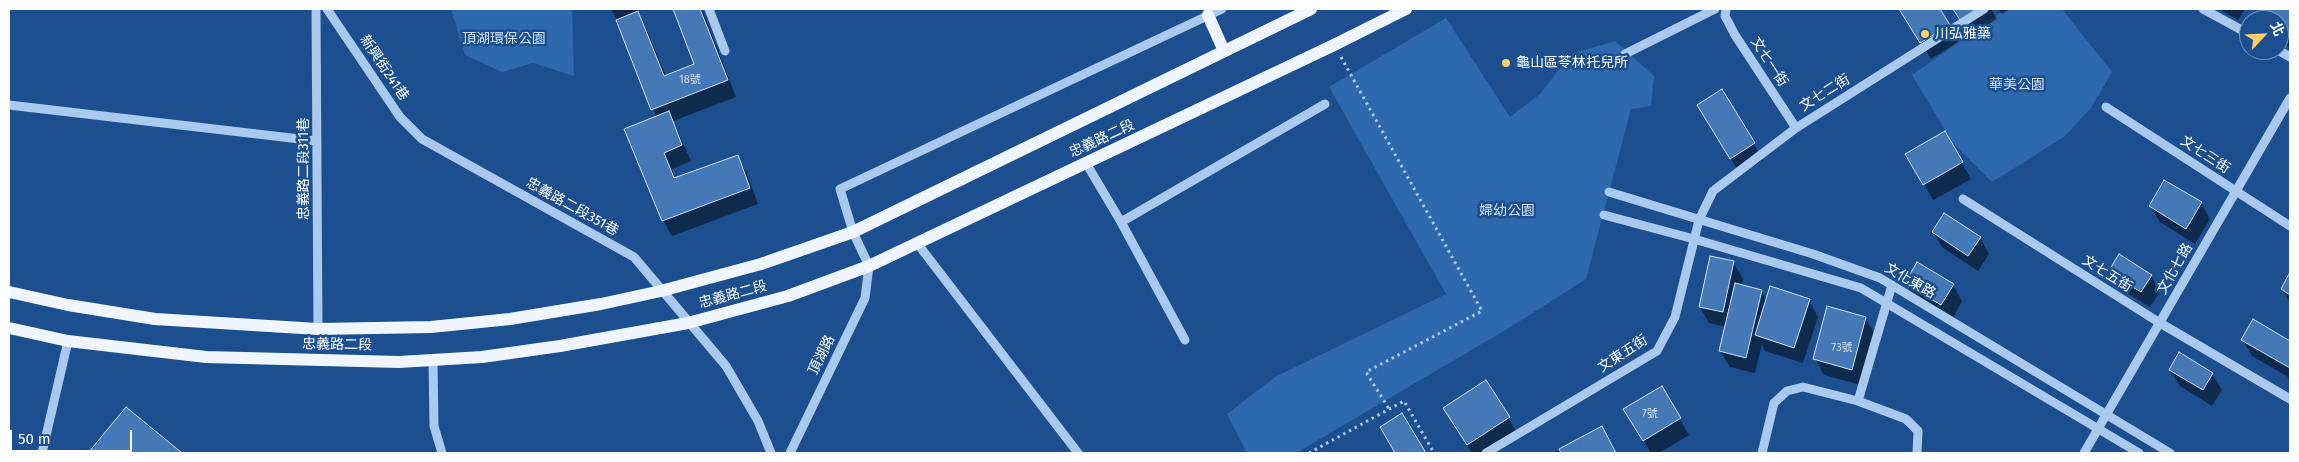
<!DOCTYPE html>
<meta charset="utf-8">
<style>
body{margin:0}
#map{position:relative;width:2299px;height:462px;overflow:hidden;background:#1b4f8f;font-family:"Fira Sans","Noto Sans TC",sans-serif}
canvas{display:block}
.frame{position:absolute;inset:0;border:10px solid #fff;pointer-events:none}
.north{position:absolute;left:2239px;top:10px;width:50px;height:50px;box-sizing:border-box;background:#1b4f8f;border:1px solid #7695bc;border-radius:50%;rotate:65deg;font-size:14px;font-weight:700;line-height:20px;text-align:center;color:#fff}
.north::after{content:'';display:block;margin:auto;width:18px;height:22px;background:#ffd166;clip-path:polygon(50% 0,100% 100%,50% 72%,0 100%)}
.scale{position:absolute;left:10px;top:430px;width:122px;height:22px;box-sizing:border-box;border:2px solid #fff;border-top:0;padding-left:6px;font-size:15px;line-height:18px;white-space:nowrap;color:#fff;-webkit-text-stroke:4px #1b4f8f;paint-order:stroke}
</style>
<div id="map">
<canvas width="2299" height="462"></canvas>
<div class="frame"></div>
<div class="north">北</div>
<div class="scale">50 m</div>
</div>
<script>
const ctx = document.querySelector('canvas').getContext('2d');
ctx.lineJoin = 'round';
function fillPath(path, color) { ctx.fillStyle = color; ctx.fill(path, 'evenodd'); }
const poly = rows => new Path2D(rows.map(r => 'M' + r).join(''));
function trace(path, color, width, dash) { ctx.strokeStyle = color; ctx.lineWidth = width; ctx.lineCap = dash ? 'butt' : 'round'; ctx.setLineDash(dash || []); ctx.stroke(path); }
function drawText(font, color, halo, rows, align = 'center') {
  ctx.font = font + ' "Fira Sans","Noto Sans TC",sans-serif'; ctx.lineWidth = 5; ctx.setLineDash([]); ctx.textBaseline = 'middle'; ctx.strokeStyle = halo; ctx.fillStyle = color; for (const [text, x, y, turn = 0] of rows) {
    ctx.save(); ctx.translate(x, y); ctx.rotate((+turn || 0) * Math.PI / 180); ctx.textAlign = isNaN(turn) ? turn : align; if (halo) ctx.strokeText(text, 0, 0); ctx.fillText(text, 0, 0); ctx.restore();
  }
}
const green = poly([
 [451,9,572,9,574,76,533,63,502,72,465,55],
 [2006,9,2062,9,2112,72,2091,108,2064,137,1992,182,1953,143,1912,75],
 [1446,18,1510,117,1540,94,1571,54,1615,41,1654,76,1651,106,1631,109,1586,279,1509,328,1296,453,1247,453,1227,414,1275,377,1446,294,1329,87]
]);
const shadow = poly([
 [611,9,638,9,666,76,696,65,674,9,702,9,736,97,673,121,691,161,672,169,676,179,737,157,747,173,758,204,672,236,663,220,657,118,617,20],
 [1900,9,1938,9,1958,42,1931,59],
 [1954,9,1991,9,1997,19,1970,36],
 [1999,9,2011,9,2002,14],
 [2219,9,2245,9,2238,20],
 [2271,9,2290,9,2290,47,2279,41,2279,20,2265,20],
 [1708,121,1754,144,1763,160,1740,174],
 [1945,133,1971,179,1933,200,1907,154],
 [2201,203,2210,219,2195,244,2160,222,2150,206],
 [1933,232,1980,238,1989,254,1978,271,1943,248],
 [1733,262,1743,279,1741,286,1761,291,1767,301,1809,300,1818,317,1803,363,1765,351,1762,344,1755,373,1730,367,1720,351,1726,327,1709,323,1700,307],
 [2110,272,2151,276,2160,292,2150,307,2119,288],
 [2290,275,2290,303,2282,289],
 [1906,283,1953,285,1962,301,1951,321,1915,299],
 [1865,318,1875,334,1861,385,1824,375,1815,359],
 [2253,321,2290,342,2290,378,2252,356,2243,340],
 [2170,370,2212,374,2222,390,2212,406,2180,386],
 [1485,382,1518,434,1488,453,1472,453,1444,409],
 [1661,388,1689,435,1659,453,1651,453,1625,410],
 [126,409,181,453,90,453],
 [1602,428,1616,453,1554,453]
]);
const building = poly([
 [673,9,700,9,728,80,651,110,616,20,638,11,664,76,694,64,673,9],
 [1899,9,1940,9,1950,25,1920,43,1899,9],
 [1953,9,1979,9,1960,20,1953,9],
 [2270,9,2290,9,2290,38,2279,31,2279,20,2263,20,2270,9],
 [1722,89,1755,143,1730,159,1697,105,1722,89],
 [669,111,682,145,664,153,674,178,738,155,750,188,662,221,624,129,669,111],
 [1945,131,1963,162,1923,185,1905,154,1945,131],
 [2164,180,2202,202,2186,229,2149,206,2164,180],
 [1944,213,1981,237,1968,256,1932,232,1944,213],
 [2119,254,2152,275,2141,292,2108,272,2119,254],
 [1710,256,1734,261,1723,312,1699,307,1710,256],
 [1917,262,1954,284,1941,305,1905,283,1917,262],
 [2290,272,2290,295,2281,289,2290,272],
 [1735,283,1762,290,1746,358,1719,351,1735,283],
 [1770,286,1810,299,1794,348,1755,335,1770,286],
 [1827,306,1866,317,1852,370,1813,359,1827,306],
 [2253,319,2290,341,2290,368,2241,340,2253,319],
 [2179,352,2213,373,2203,390,2169,370,2179,352],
 [1486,380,1510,417,1467,445,1443,408,1486,380],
 [1662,386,1681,418,1643,441,1623,409,1662,386],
 [126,407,182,453,88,453,126,407],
 [1402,413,1426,453,1395,453,1380,427,1402,413],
 [1602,426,1616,453,1561,453,1559,449,1602,426]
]);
const path = poly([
 [1341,57,1482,311,1366,372,1389,409],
 [1309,453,1404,401,1434,453]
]);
const minor = poly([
 [316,9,318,329],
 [327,9,400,117,422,139,634,257,726,366,758,421,771,453],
 [709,9,725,51],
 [1726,9,1725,16,1735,35,1796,128],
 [2203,9,2249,34],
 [2278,50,2290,57],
 [1625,54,1715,9],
 [9,105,317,141],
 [2106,107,2290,226],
 [1086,163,1121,222,1185,340],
 [1609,192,1813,254,1880,278,2170,453],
 [1963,199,2160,323,2290,399],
 [1604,215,1694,239,1861,288,2139,453],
 [1121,222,1325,104],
 [917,243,1078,453],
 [433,361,434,426,442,453],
 [1858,401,1892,285],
 [42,453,68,341],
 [790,453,865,298,869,266,853,232,840,189,1222,9],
 [1486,453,1657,351,1675,317,1699,220,1713,191,1796,128,1984,9],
 [1762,453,1774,403,1787,391,1803,387,1858,401,1906,419,1918,431,1917,453],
 [2084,453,2290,98]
]);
const major = poly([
 [1208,15,1224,51],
 [9,292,68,305,155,319,318,329,431,327,510,319,601,304,661,291,761,264,853,232,1311,9],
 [9,328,68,341,206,357,399,362,482,357,560,346,688,323,788,296,869,266,1334,45,1406,9]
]);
const markers = [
 [1925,34,5,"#ffd166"],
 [1506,63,5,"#ffd166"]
];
const numberNames = [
 ["18號",690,80],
 ["73號",1842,348],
 ["7號",1650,414]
];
const poiNames = [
 ["川弘雅築",1935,34],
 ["龜山區苓林托兒所",1516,63]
];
const parkNames = [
 ["頂湖環保公園",504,39],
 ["華美公園",2017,85],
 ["婦幼公園",1507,211]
];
const streetNames = [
 ["文七一街",1769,62,57],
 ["新興街241巷",384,68,56],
 ["文七二街",1825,93,-32],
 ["忠義路二段",1102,139,-25],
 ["文七三街",2205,155,33],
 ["忠義路二段311巷",304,169,-90],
 ["忠義路二段351巷",572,207,29],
 ["文化七路",2175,269,-60],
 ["文七五街",2107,274,32],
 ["文化東路",1910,281,30],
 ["忠義路二段",733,295,-15],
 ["忠義路二段",337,345,1],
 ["文東五街",1623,354,-33],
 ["頂湖路",822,355,-64]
];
fillPath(green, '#2e69ad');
fillPath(shadow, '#0007');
fillPath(building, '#4478b7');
trace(building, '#cfe3fa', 1);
trace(path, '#a9c9ee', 3, [2.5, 4]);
trace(minor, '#a9c9ee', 9);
trace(major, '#f0f6ff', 12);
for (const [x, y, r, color] of markers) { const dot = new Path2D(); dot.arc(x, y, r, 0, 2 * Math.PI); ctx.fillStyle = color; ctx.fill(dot); trace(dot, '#1b4f8f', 2); }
drawText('11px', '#d0dded', null, numberNames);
drawText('14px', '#fff', '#1b4f8f', poiNames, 'left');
drawText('14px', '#cfe3fa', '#1b4f8f', parkNames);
drawText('14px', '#fff', '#1b4f8f', streetNames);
</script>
